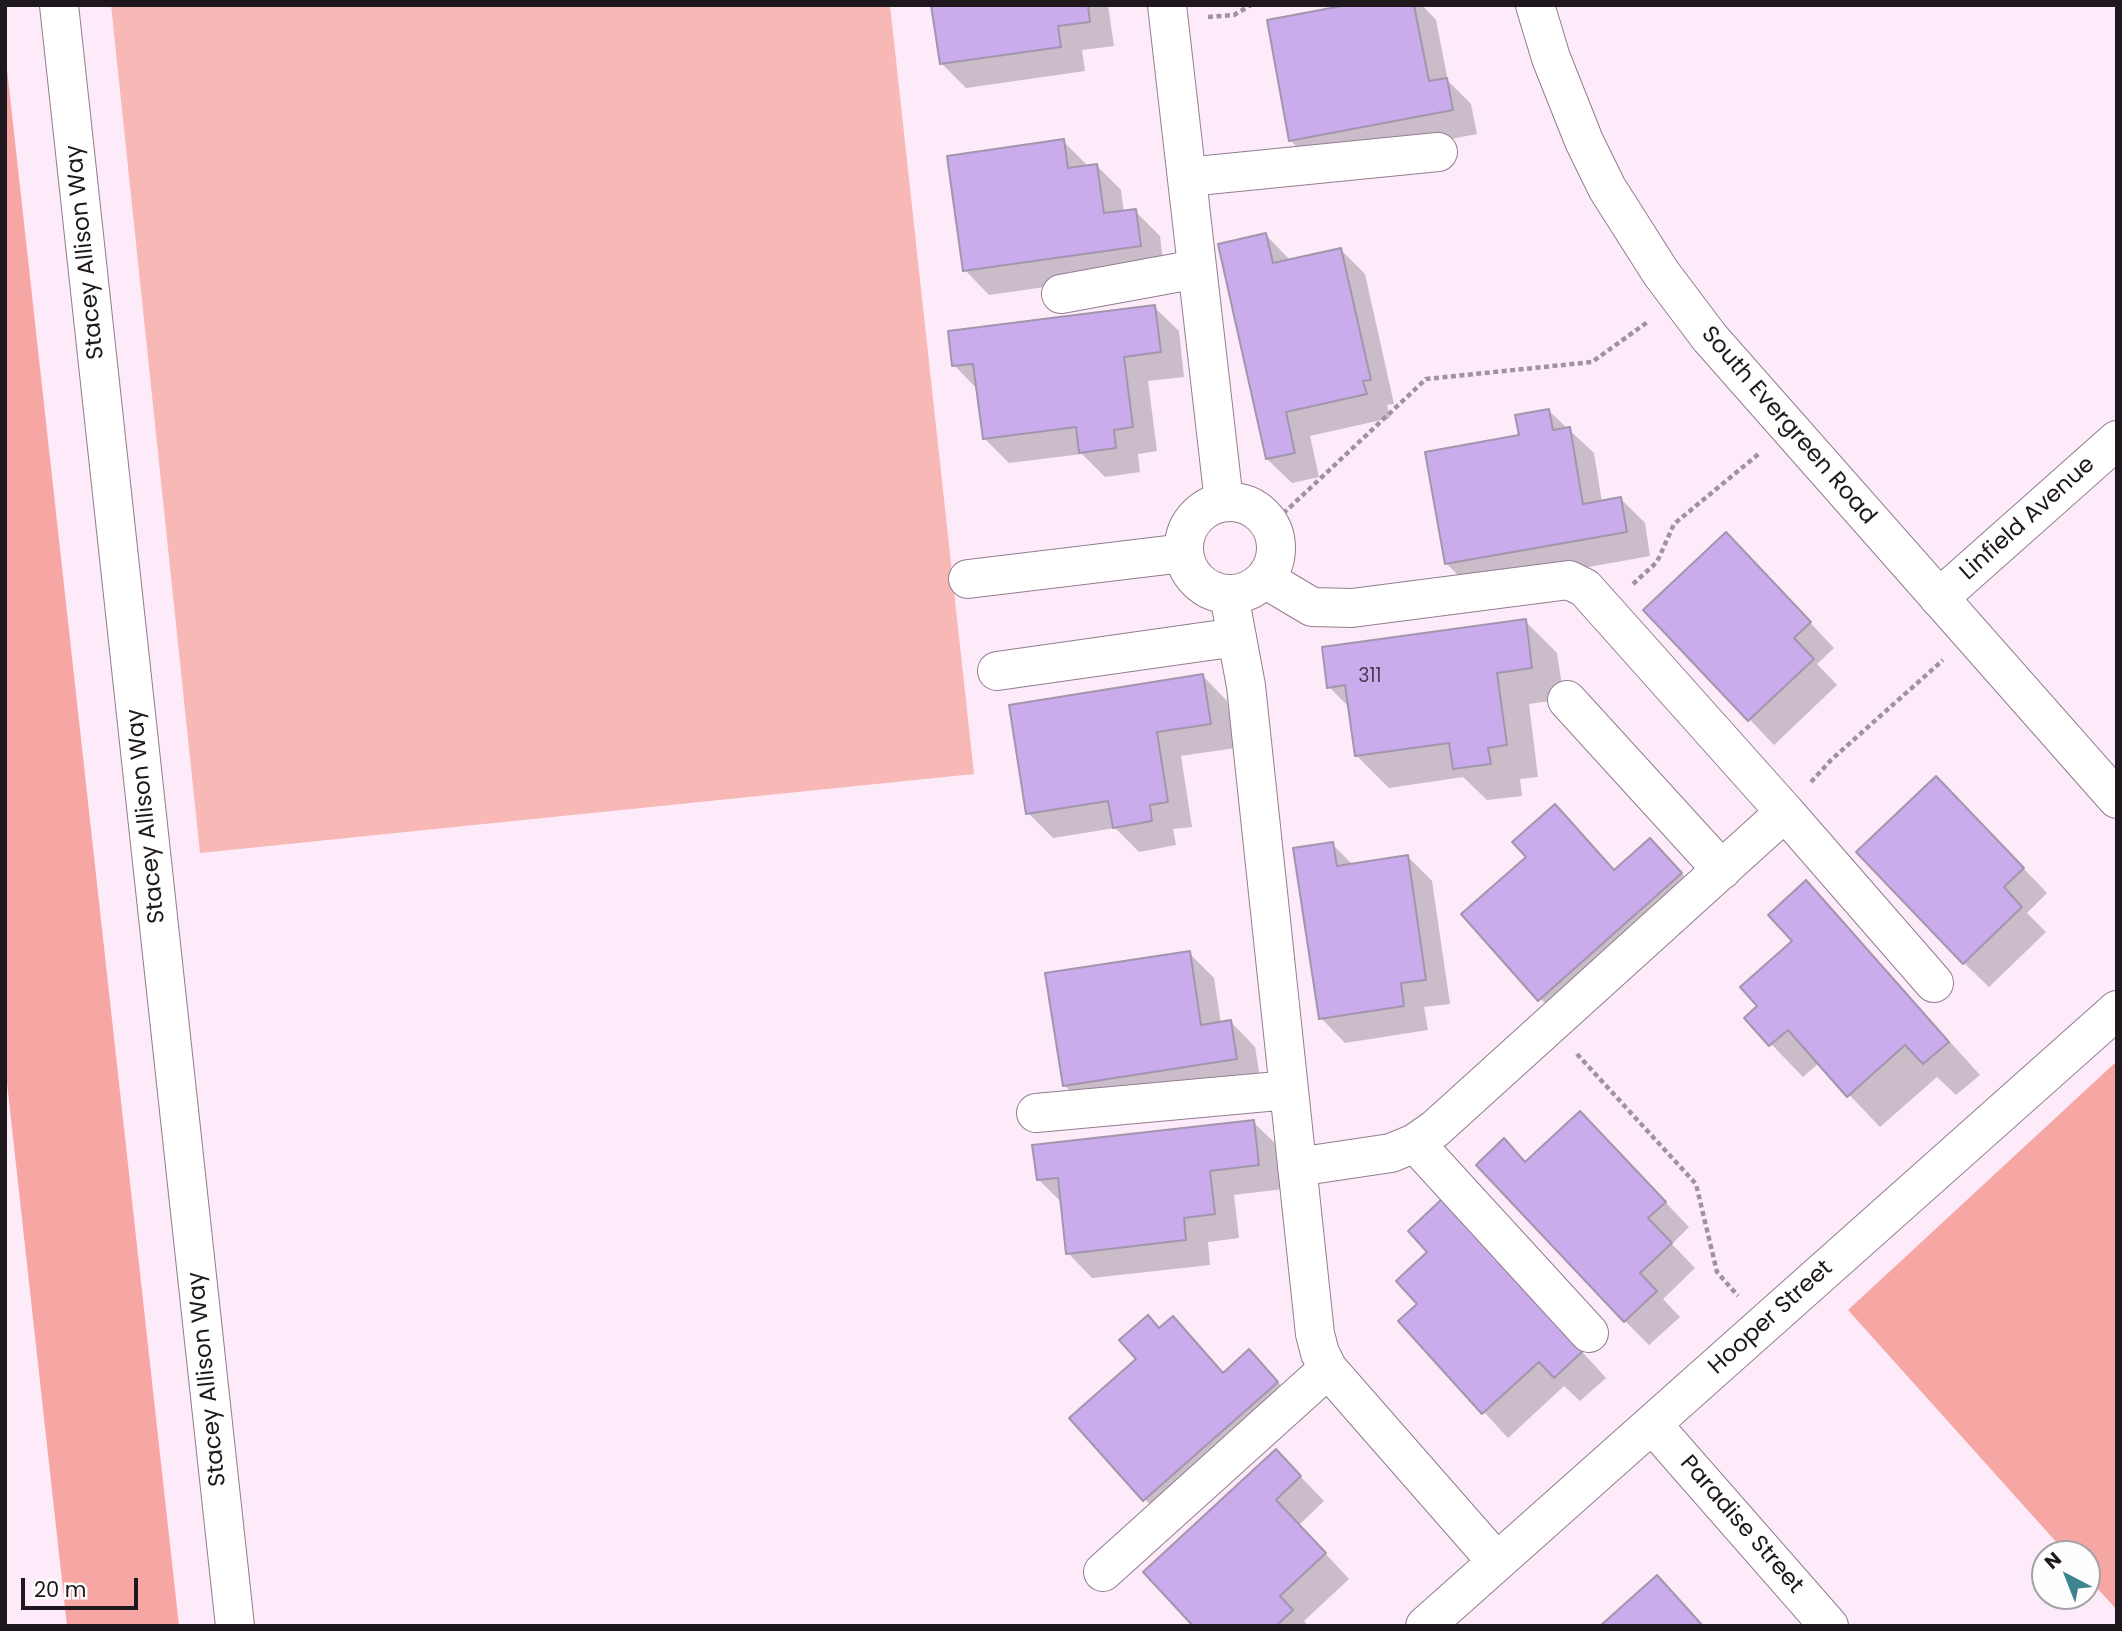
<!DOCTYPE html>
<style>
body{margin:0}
#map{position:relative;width:2122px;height:1631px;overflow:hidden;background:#fdebfa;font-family:Poppins,sans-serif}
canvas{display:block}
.frame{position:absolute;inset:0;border:7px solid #1e171d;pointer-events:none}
.north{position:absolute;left:2031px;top:1540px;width:70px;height:70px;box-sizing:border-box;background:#fefefe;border:2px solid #a4a2a4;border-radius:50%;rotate:318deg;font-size:19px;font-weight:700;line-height:28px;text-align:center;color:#1e171d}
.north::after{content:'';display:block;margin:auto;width:24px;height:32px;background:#3f858f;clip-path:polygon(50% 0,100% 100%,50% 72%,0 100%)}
.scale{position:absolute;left:21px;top:1578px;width:117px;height:32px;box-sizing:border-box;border:4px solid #1e171d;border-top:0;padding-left:9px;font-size:21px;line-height:24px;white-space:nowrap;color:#1e171d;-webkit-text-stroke:5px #fefefe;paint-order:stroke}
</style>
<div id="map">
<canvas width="2122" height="1631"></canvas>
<div class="frame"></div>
<div class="north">N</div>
<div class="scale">20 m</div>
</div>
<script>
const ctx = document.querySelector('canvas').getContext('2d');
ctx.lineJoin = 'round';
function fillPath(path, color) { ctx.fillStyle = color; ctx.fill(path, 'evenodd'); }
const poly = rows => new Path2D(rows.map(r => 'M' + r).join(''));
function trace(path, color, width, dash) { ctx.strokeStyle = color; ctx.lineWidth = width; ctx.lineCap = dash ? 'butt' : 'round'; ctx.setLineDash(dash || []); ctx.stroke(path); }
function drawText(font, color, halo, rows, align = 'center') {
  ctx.font = font + ' Poppins,sans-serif'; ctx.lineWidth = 5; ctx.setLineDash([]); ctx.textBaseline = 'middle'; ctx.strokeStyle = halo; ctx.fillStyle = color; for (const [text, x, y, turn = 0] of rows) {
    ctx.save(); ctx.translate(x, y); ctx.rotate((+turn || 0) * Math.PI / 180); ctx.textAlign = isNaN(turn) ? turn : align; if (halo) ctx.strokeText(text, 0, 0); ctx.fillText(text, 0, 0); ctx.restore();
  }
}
const green = poly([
 [111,5,890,5,974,774,200,853]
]);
const forest = poly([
 [5,51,179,1626,67,1626,5,1065],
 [2117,1061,2117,1610,2087,1577,2087,1554,2067,1554,1848,1310]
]);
const shadow = poly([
 [931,5,1108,5,1114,46,1082,50,1085,71,966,88,941,63],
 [1357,5,1422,5,1436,20,1448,81,1471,104,1477,134,1315,165,1290,140],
 [1063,141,1089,167,1097,166,1121,190,1124,213,1135,211,1160,236,1164,270,989,295,965,270],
 [1266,235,1291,261,1341,250,1365,274,1394,404,1387,405,1390,418,1310,436,1319,477,1292,483,1267,459],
 [1154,307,1179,331,1184,377,1148,381,1157,451,1138,454,1140,472,1105,477,1082,454,1009,463,985,439,978,390,954,365],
 [1549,411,1594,453,1602,502,1620,498,1645,523,1650,556,1471,588,1446,563,1521,436],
 [1750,559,1834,648,1817,664,1837,685,1774,745,1646,610],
 [1525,621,1557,653,1564,699,1529,704,1538,777,1520,779,1522,796,1487,800,1463,777,1389,788,1356,755,1350,708,1329,687],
 [1203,676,1227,701,1235,748,1181,756,1192,827,1173,829,1176,845,1139,852,1115,828,1053,838,1028,813],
 [1961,803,2047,893,2027,913,2046,932,1989,987,1964,963],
 [1555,806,1615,872,1650,840,1705,898,1564,1024,1463,914,1528,857],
 [1332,844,1353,865,1407,856,1432,881,1450,1004,1424,1007,1428,1030,1345,1043,1321,1018],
 [1806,883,1980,1075,1956,1095,1937,1077,1880,1127,1819,1063,1803,1077,1746,1018,1759,1006,1794,941],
 [1189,953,1214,978,1221,1024,1231,1022,1255,1047,1261,1083,1089,1110,1064,1085],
 [1253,1122,1278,1146,1283,1189,1234,1195,1239,1238,1208,1242,1210,1265,1092,1278,1068,1253,1062,1203,1038,1179],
 [1604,1138,1689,1227,1672,1244,1695,1268,1663,1299,1680,1317,1649,1345,1625,1321,1504,1140,1526,1163],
 [1467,1225,1606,1378,1580,1401,1564,1386,1508,1438,1400,1321,1419,1304,1430,1253],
 [1172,1319,1224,1374,1249,1351,1301,1407,1169,1525,1071,1419,1138,1359],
 [1276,1451,1324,1501,1299,1525,1349,1579,1304,1621,1308,1626,1196,1626]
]);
const building = poly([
 [931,5,1088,5,1090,22,1058,26,1061,47,940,64,931,5],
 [1347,5,1414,5,1429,81,1447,78,1453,110,1289,141,1267,20,1347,5],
 [1064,139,1068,168,1097,164,1104,213,1136,209,1141,246,963,271,947,156,1064,139],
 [1266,233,1273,263,1341,248,1371,380,1363,381,1367,394,1286,412,1295,453,1266,459,1218,244,1266,233],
 [1155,305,1161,352,1124,357,1133,427,1114,430,1116,448,1079,453,1076,427,983,439,973,364,952,366,948,331,1155,305],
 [1549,409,1553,430,1570,427,1583,504,1621,497,1627,532,1445,564,1425,452,1519,435,1515,415,1549,409],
 [1726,532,1811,622,1794,638,1814,659,1748,721,1643,610,1726,532],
 [1526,619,1532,668,1497,673,1507,745,1488,748,1491,764,1453,769,1449,743,1355,756,1345,685,1327,688,1322,647,1526,619],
 [1203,674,1211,724,1157,732,1168,802,1150,805,1152,821,1113,828,1108,801,1026,814,1009,705,1203,674],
 [1936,776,2024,868,2004,887,2022,907,1963,964,1856,852,1936,776],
 [1555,804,1614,870,1650,838,1682,873,1538,1001,1461,914,1526,857,1512,842,1555,804],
 [1333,842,1337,866,1408,855,1426,980,1401,983,1404,1006,1319,1019,1293,848,1333,842],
 [1806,880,1949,1042,1923,1064,1905,1045,1847,1097,1788,1030,1769,1046,1744,1018,1757,1006,1740,987,1792,941,1768,915,1806,880],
 [1190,951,1201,1025,1231,1020,1237,1059,1063,1086,1045,973,1190,951],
 [1580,1111,1666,1202,1648,1218,1672,1243,1640,1273,1657,1291,1624,1322,1476,1165,1504,1138,1525,1162,1580,1111],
 [1254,1120,1259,1165,1210,1171,1215,1214,1184,1218,1186,1240,1066,1254,1058,1178,1037,1180,1032,1145,1254,1120],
 [1443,1198,1582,1352,1554,1378,1539,1362,1482,1414,1398,1321,1417,1304,1396,1281,1427,1252,1408,1231,1443,1198],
 [1148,1315,1159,1328,1173,1316,1223,1373,1249,1349,1278,1382,1143,1501,1069,1418,1136,1359,1119,1340,1148,1315],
 [1276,1449,1301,1476,1276,1500,1326,1553,1280,1596,1293,1610,1276,1626,1193,1626,1143,1572,1276,1449],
 [1657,1575,1703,1626,1600,1626,1657,1575]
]);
const path = poly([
 [1208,17,1234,15,1251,5],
 [1271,525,1426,379,1592,362,1649,321],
 [1633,584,1657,562,1674,524,1761,452],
 [1811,782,1831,760,1943,660],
 [1577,1054,1696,1184,1717,1272,1738,1296]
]);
const minor = poly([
 [59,5,235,1626],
 [1167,5,1224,502],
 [1187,177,1438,152],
 [1061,294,1197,269],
 '1184 548a46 46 0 1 1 92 0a46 46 0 1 1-92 0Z',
 [968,579,1184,553],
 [1265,579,1312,607,1352,608,1569,580,1585,588,1785,812,1435,1129,1415,1143,1391,1153,1297,1167],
 [1229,595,1246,686,1315,1334,1320,1353,1328,1369,1497,1562],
 [1939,598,2117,440],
 [997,671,1237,637],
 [1567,700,1722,870],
 [1785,812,1934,983],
 [1036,1113,1289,1090],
 [1415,1143,1589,1333],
 [1652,1424,1829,1626],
 [1103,1572,1328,1369],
 [1425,1626,2117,1010]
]);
const major = poly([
 [1535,5,1551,58,1584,141,1607,188,1661,273,1710,338,2117,799]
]);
const numberNames = [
 ["311",1370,677]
];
const streetNames = [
 ["Stacey Allison Way",86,252,-96],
 ["South Evergreen Road",1788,426,49],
 ["Linfield Avenue",2028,519,-42],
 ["Stacey Allison Way",147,816,-96],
 ["Hooper Street",1771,1318,-42],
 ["Stacey Allison Way",208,1379,-96],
 ["Paradise Street",1741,1525,49]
];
fillPath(green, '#f8b8b5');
fillPath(forest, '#f6a7a4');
fillPath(shadow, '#0003');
fillPath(building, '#caabeb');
trace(building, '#a196ad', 2);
trace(minor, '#927d8e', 40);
trace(major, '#927d8e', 40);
trace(path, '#a0939e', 4.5, [5, 3.5]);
trace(minor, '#fff', 38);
trace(major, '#fff', 38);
drawText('19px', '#493c50', null, numberNames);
drawText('23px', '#1e171d', '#fefefe', streetNames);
</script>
